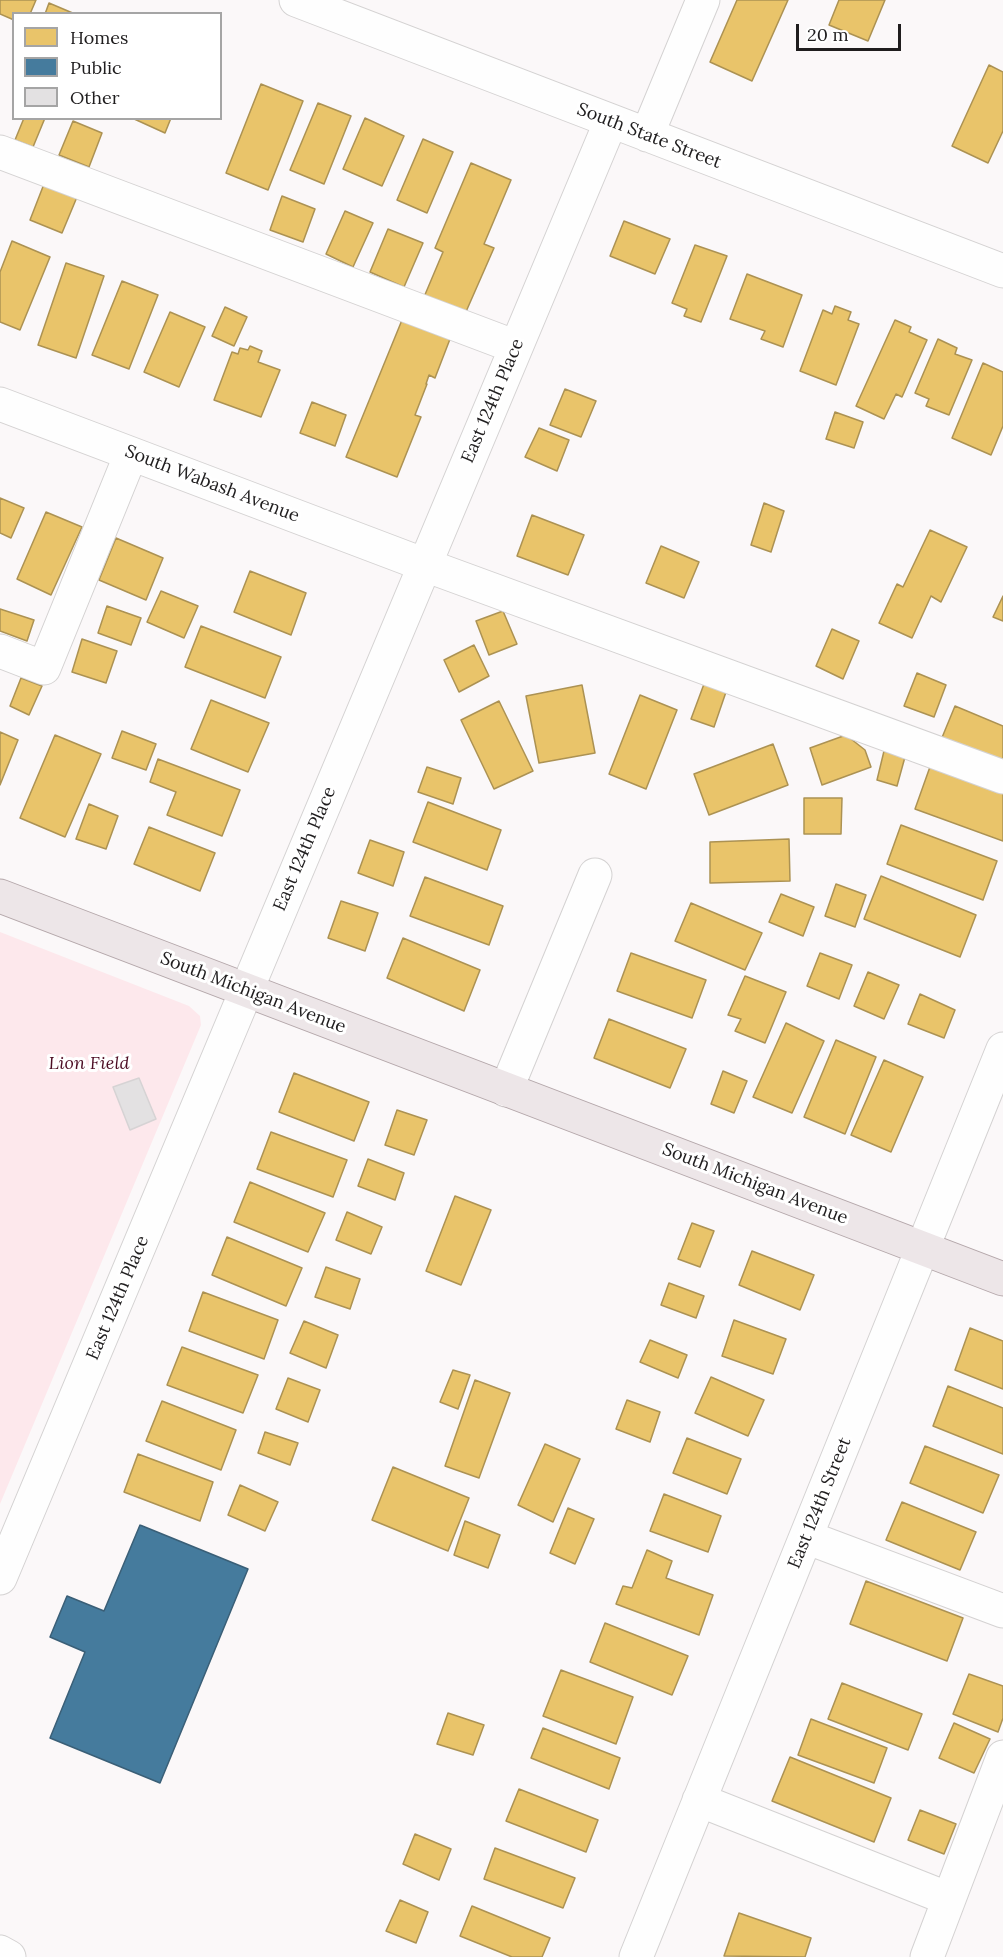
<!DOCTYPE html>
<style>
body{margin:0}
#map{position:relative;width:1003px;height:1957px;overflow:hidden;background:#fbf8f9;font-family:Lora,serif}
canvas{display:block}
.legend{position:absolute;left:12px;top:12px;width:210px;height:108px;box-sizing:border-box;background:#fff;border:2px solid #a5a5a5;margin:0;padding:8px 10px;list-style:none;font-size:18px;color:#1f1d1e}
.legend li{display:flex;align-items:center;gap:12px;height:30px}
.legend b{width:30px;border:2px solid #a5a5a5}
.scale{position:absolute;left:796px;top:24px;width:105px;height:27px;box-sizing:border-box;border:3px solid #1f1d1e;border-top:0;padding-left:8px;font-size:18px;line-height:21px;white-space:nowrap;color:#1f1d1e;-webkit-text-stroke:4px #fff;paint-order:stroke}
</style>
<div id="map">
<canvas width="1003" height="1957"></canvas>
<ul class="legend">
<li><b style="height:16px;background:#e9c46a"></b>Homes</li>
<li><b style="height:16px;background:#457b9d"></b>Public</li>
<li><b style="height:16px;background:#e3e1e2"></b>Other</li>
</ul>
<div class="scale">20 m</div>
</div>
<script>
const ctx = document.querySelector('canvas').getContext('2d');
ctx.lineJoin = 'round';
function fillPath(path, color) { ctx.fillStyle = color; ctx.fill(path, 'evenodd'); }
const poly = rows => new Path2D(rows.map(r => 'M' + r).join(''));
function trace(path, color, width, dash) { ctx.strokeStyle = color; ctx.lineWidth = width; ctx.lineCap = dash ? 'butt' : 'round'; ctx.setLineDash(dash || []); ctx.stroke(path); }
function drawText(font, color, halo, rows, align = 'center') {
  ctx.font = font + ' Lora,serif'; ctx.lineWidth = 6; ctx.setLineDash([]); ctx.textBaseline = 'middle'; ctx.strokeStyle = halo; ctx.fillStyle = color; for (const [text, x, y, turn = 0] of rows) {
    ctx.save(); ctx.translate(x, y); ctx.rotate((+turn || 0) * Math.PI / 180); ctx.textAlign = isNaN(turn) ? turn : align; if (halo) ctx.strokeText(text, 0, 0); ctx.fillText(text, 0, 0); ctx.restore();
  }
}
const green = poly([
 [0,932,189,1006,200,1016,201,1025,0,1504]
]);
const homes = poly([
 [0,0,36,0,30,14,14,14,14,20,0,14,0,0],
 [737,0,788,0,752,81,710,62,737,0],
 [839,0,885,0,868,41,829,25,839,0],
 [49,3,75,14,45,14,49,3],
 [989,65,1003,72,1003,131,988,163,952,146,989,65],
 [261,84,303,101,268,190,226,173,261,84],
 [318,103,351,116,324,184,290,170,318,103],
 [24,118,45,118,33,147,15,140,24,118],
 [132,118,171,118,165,133,132,118],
 [365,118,404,136,382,186,343,169,365,118],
 [73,121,102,133,89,167,59,155,73,121],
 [423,139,453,152,427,213,397,200,423,139],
 [471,163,511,180,484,244,494,248,465,314,424,297,443,252,435,248,471,163],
 [44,184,77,197,62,233,30,220,44,184],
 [282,196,315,209,303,242,270,230,282,196],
 [345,211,373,223,353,267,326,254,345,211],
 [624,221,670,239,655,274,610,256,624,221],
 [388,229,423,243,404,287,370,272,388,229],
 [12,241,50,257,20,330,0,322,0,272,12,241],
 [695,245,727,256,701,322,684,316,687,309,672,303,695,245],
 [66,263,104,276,76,358,38,345,66,263],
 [747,274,802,295,783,347,761,339,765,331,730,319,747,274],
 [122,281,158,295,129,369,92,355,122,281],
 [835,306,851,312,848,320,859,324,836,385,800,371,823,310,832,314,835,306],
 [225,307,247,317,234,346,212,336,225,307],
 [170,312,205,327,179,387,144,372,170,312],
 [402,320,450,339,435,378,429,375,426,384,427,384,415,415,421,417,397,477,346,457,402,320],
 [895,320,911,327,909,332,927,340,902,397,896,394,884,419,856,406,895,320],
 [938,339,957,348,955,354,972,360,949,415,926,406,929,399,915,393,938,339],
 [250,346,262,351,258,362,280,370,261,417,214,400,232,352,238,354,240,348,248,350,250,346],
 [983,363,1003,372,1003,426,991,455,952,438,983,363],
 [565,389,596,401,581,437,550,425,565,389],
 [312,402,346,415,335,446,300,433,312,402],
 [835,412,863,422,854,448,826,439,835,412],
 [539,428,569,440,557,471,525,457,539,428],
 [0,498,24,508,11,538,0,533,0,498],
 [764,503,784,511,771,552,751,545,764,503],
 [46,512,82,527,51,595,17,579,46,512],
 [532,515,584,535,568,575,517,556,532,515],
 [930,530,967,547,941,602,931,596,912,638,879,623,897,584,903,587,930,530],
 [116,538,163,558,146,600,99,580,116,538],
 [661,546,699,562,684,598,646,583,661,546],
 [250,571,306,593,291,635,234,612,250,571],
 [161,591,198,606,184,638,147,622,161,591],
 [1003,596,1003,621,993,617,1003,596],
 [107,606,141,618,131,645,98,633,107,606],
 [0,609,34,620,27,641,0,631,0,609],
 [503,611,517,644,489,655,476,621,503,611],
 [201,626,281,657,265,698,185,667,201,626],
 [832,629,859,641,843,679,816,666,832,629],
 [82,639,117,651,106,683,72,672,82,639],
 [474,645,489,676,459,692,444,660,474,645],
 [917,673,946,685,934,717,904,706,917,673],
 [21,678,42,686,29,715,10,706,21,678],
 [704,684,726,692,714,727,691,719,704,684],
 [582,685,595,753,539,763,526,696,582,685],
 [640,695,677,710,646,789,609,774,640,695],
 [211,700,269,723,248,772,191,749,211,700],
 [499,701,533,771,494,789,461,720,499,701],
 [955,706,1003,726,1003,765,941,740,955,706],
 [122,731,156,744,146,770,112,758,122,731],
 [0,732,18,740,0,785,0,732],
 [55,735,101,754,65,837,20,818,55,735],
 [846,735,865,750,871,767,822,785,810,748,846,735],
 [773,744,788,785,709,815,694,774,773,744],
 [884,751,905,757,897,786,877,780,884,751],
 [158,759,240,790,222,836,167,815,176,792,150,782,158,759],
 [931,764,1003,791,1003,841,915,809,931,764],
 [427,767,461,778,453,804,418,792,427,767],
 [804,798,842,798,841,834,804,834,804,798],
 [428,802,501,830,487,870,413,842,428,802],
 [89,804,118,816,106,849,76,839,89,804],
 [901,825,997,861,983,900,887,864,901,825],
 [149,827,215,853,200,891,134,864,149,827],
 [789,839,790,881,710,883,710,842,789,839],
 [370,840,404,852,393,886,358,873,370,840],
 [881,876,976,915,960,957,864,919,881,876],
 [425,877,503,906,489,945,410,916,425,877],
 [836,884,866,895,855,927,825,916,836,884],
 [781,894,814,907,803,936,769,922,781,894],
 [341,901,378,913,365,951,328,938,341,901],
 [691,903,762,933,745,970,675,941,691,903],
 [403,938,480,970,464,1011,387,978,403,938],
 [631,953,706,980,692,1018,617,991,631,953],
 [820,953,852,965,839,999,807,986,820,953],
 [868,972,899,985,884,1019,854,1006,868,972],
 [745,976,786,992,765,1043,735,1031,741,1019,728,1015,745,976],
 [920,994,955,1010,944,1038,908,1024,920,994],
 [609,1019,686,1049,670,1088,594,1058,609,1019],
 [786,1023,824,1041,792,1113,753,1097,786,1023],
 [836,1040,876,1057,845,1134,804,1117,836,1040],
 [884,1060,923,1077,891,1152,851,1135,884,1060],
 [723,1071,747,1081,734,1113,711,1104,723,1071],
 [294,1073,369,1102,354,1141,279,1112,294,1073],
 [397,1110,427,1120,414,1155,385,1145,397,1110],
 [271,1132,347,1160,333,1197,257,1169,271,1132],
 [368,1159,404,1173,395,1200,358,1186,368,1159],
 [250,1182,325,1213,308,1252,234,1222,250,1182],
 [455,1196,491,1210,461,1285,426,1271,455,1196],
 [347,1212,382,1227,371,1254,336,1240,347,1212],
 [692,1223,714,1231,700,1267,678,1259,692,1223],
 [227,1237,302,1268,286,1306,212,1275,227,1237],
 [752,1251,814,1275,800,1310,739,1285,752,1251],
 [326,1267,360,1279,350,1309,315,1297,326,1267],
 [669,1283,704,1296,696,1318,661,1305,669,1283],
 [203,1292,278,1320,264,1359,189,1331,203,1292],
 [734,1320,786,1339,773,1374,722,1356,734,1320],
 [304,1321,338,1335,326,1368,290,1353,304,1321],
 [970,1328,1003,1341,1003,1389,955,1370,970,1328],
 [650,1340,687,1355,678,1378,640,1362,650,1340],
 [182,1347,258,1375,243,1413,167,1385,182,1347],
 [453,1370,470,1375,458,1409,440,1402,453,1370],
 [711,1377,764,1400,748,1436,695,1413,711,1377],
 [288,1378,320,1390,308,1422,276,1409,288,1378],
 [475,1380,510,1393,479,1478,445,1466,475,1380],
 [948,1386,1003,1408,1003,1454,933,1426,948,1386],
 [627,1400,660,1412,650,1442,616,1429,627,1400],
 [162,1401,236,1430,221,1470,146,1441,162,1401],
 [265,1432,298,1443,290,1465,258,1453,265,1432],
 [687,1438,741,1459,727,1494,673,1473,687,1438],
 [545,1444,580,1459,553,1522,518,1505,545,1444],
 [925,1446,999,1475,983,1513,910,1483,925,1446],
 [138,1454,213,1482,200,1521,124,1492,138,1454],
 [393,1467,469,1498,448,1551,372,1520,393,1467],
 [240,1485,278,1502,265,1531,228,1515,240,1485],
 [664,1494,721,1516,708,1552,650,1531,664,1494],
 [902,1502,976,1532,960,1570,886,1540,902,1502],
 [568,1508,594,1519,575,1564,550,1553,568,1508],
 [465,1521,500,1535,488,1568,454,1555,465,1521],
 [647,1550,672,1561,666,1578,713,1595,699,1635,616,1604,623,1586,632,1588,647,1550],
 [866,1581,963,1618,947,1661,850,1624,866,1581],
 [605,1623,688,1656,672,1695,590,1662,605,1623],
 [561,1670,633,1697,616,1744,543,1716,561,1670],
 [969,1674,1003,1686,1003,1718,998,1732,953,1714,969,1674],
 [842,1683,922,1714,908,1750,828,1719,842,1683],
 [448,1713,484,1725,473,1755,437,1744,448,1713],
 [811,1719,887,1748,874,1783,798,1755,811,1719],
 [954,1723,990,1739,974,1773,939,1758,954,1723],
 [543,1728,620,1758,609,1789,531,1758,543,1728],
 [790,1757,891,1798,874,1842,772,1801,790,1757],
 [519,1789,598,1820,586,1852,506,1821,519,1789],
 [920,1810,956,1824,944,1854,908,1840,920,1810],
 [415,1834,451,1849,439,1880,403,1864,415,1834],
 [495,1848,575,1878,563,1908,484,1879,495,1848],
 [400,1900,428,1912,416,1943,386,1931,400,1900],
 [472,1906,550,1938,542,1957,512,1957,460,1936,472,1906],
 [739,1913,811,1938,805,1957,724,1956,739,1913]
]);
const public = poly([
 [140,1525,248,1569,160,1783,50,1738,85,1652,50,1637,67,1596,104,1611,140,1525]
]);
const building = poly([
 [139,1078,156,1119,130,1130,113,1087,139,1078]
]);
const minor = poly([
 [296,0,1003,271],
 [647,135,703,0],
 [0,152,516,347],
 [0,404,425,565,1003,777],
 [0,651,44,668,131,454],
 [506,1090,595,875],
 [806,1537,1003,1611],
 [0,1578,611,121],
 [699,1800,949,1899],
 [0,1952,9,1957],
 [636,1957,1003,1049],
 [927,1957,1003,1757]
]);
const major = poly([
 [0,896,1003,1279]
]);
const streetNames = [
 ["South State Street",649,136,21],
 ["East 124th Place",493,401,-67],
 ["South Wabash Avenue",212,484,21],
 ["East 124th Place",305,849,-67],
 ["South Michigan Avenue",253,993,21],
 ["South Michigan Avenue",755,1184,21],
 ["East 124th Place",118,1298,-67],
 ["East 124th Street",820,1503,-68]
];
const parkNames = [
 ["Lion Field",89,1064]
];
fillPath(green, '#fde8ec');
fillPath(homes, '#e9c46a');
trace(homes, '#ac9253', 1.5);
fillPath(public, '#457b9d');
trace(public, '#3a5f77', 1.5);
fillPath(building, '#e3e1e2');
trace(building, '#d6d3d4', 1.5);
trace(minor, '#d4d2d2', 35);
trace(major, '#b4a7aa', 35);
trace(minor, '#fefefe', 33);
trace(major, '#ede6e8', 33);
drawText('18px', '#1f1d1e', '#fff', streetNames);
drawText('italic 18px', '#4d0d24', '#fff', parkNames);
</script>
